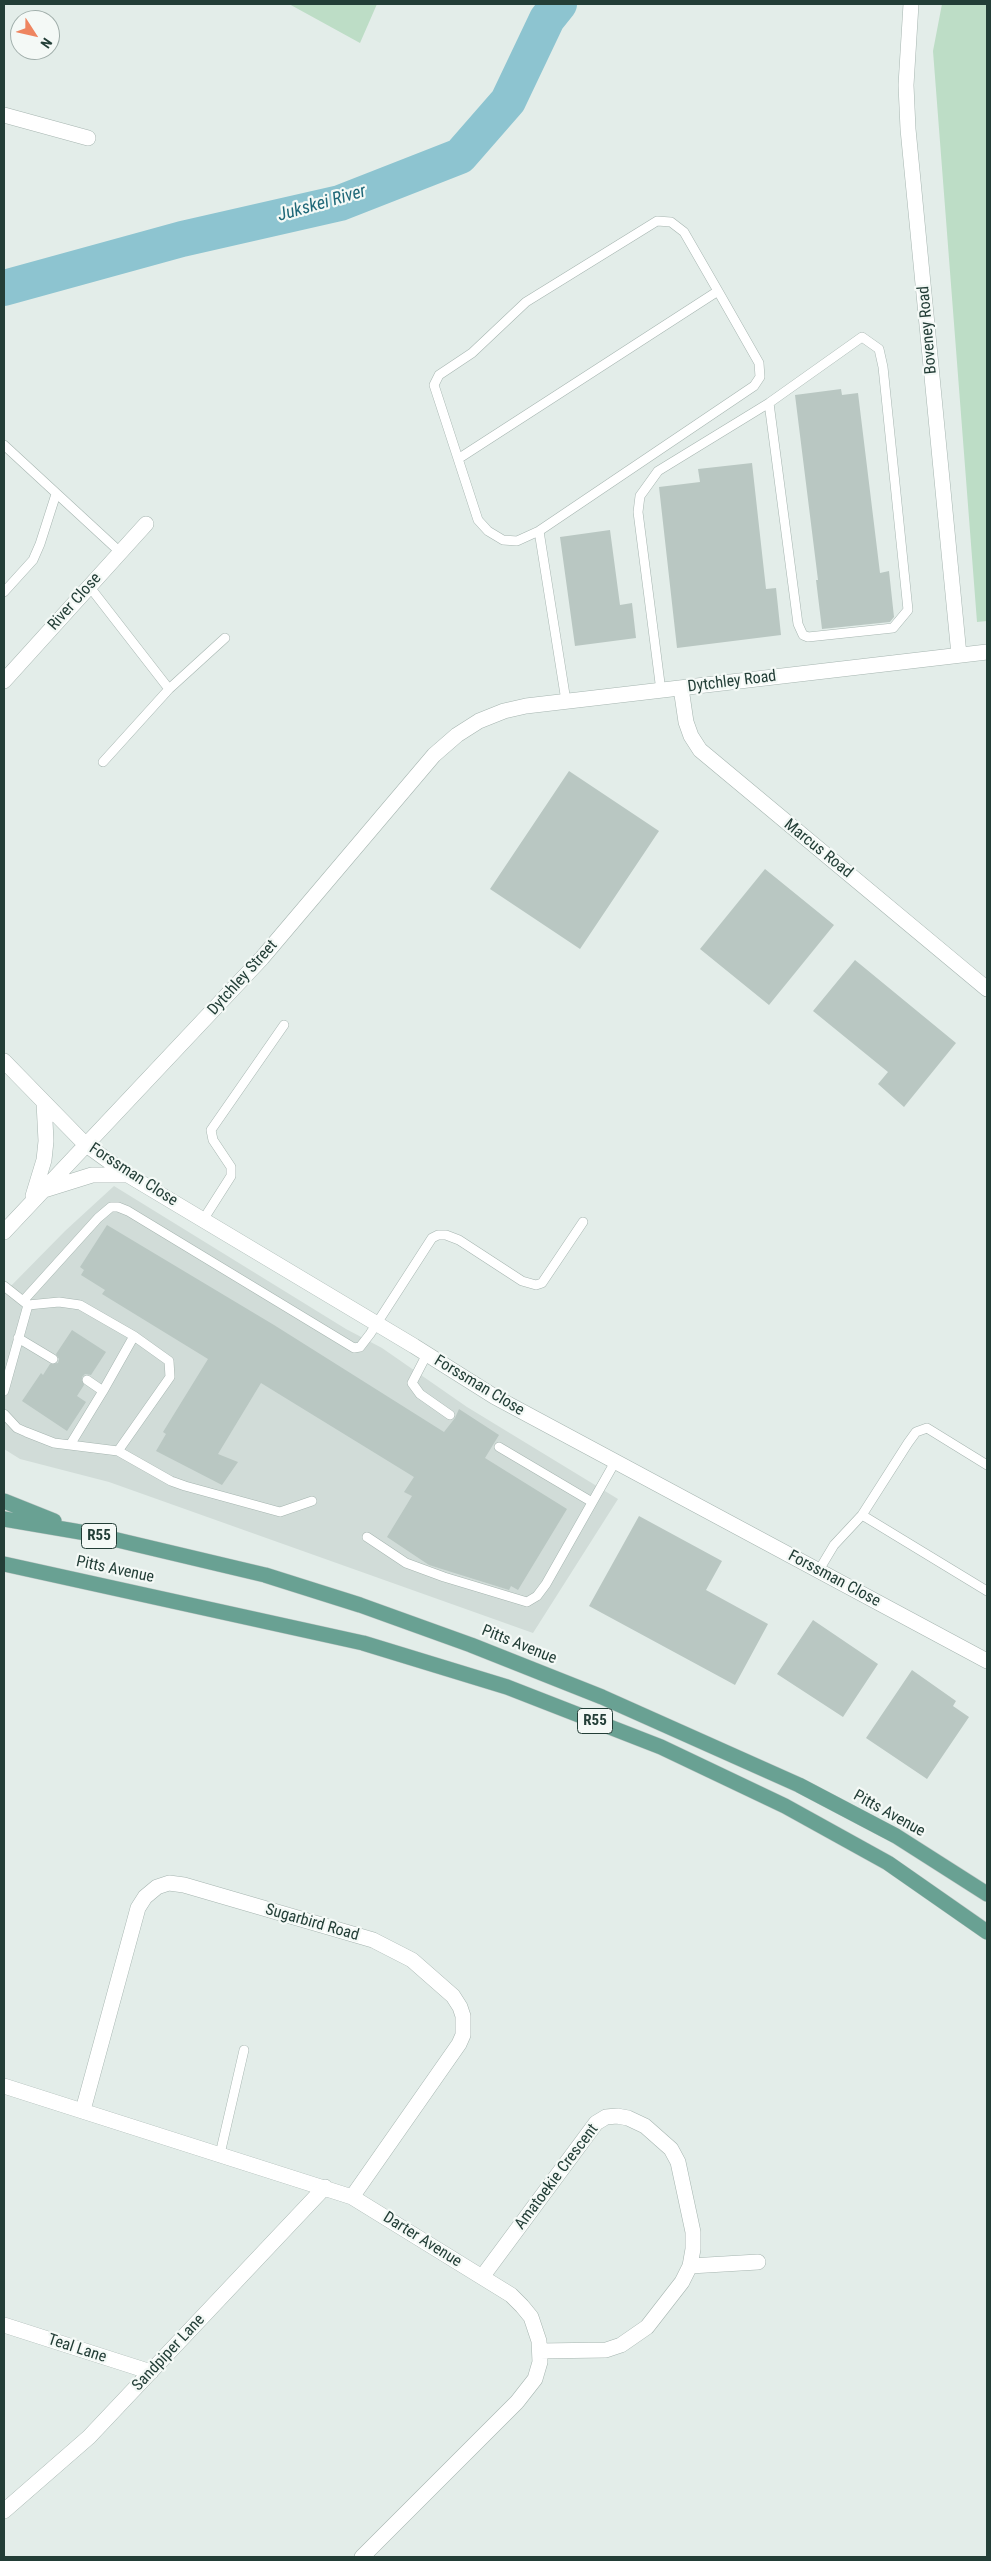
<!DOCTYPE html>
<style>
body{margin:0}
#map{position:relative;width:991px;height:2561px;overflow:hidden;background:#e3ede9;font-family:"Roboto Condensed",sans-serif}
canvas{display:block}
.frame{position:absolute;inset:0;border:5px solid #233e37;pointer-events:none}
.north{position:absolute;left:10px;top:10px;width:50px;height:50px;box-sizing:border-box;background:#f4f9f6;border:1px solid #a0aeaa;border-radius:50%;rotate:125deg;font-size:14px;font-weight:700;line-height:20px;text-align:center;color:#233e37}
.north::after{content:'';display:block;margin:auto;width:18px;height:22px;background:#ee8560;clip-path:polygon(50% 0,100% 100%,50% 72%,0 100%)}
</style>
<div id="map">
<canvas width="991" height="2561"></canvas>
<div class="frame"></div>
<div class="north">N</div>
</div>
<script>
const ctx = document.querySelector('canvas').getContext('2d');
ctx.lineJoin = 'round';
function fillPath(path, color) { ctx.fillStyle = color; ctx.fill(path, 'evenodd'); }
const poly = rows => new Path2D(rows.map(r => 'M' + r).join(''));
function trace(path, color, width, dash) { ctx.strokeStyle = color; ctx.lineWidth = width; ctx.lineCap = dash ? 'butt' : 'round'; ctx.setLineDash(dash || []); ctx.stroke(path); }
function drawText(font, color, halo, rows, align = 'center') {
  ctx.font = font + ' "Roboto Condensed",sans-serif'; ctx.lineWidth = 4.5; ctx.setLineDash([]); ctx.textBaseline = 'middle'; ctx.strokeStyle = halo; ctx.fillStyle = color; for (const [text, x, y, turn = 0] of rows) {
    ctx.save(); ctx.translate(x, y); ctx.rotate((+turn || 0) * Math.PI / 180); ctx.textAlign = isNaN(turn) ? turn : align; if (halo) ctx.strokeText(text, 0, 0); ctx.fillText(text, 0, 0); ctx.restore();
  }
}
const built = poly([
 [114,1186,346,1329,382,1348,467,1407,618,1499,533,1633,109,1482,20,1459,4,1449,4,1293,65,1231]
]);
const green = poly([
 [289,4,377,4,360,43],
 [942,4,987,4,987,621,977,622,933,51]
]);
const river = poly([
 [4,288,182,239,340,203,460,156,508,101,547,19,559,4]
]);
const building = poly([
 [841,389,842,395,858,393,880,573,889,571,894,617,890,622,822,629,816,580,818,580,795,395],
 [752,463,766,589,776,588,781,635,677,648,659,487,700,482,698,469],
 [610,530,620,605,632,603,636,638,575,646,560,537],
 [569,771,659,831,580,949,490,889],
 [765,869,834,925,769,1005,700,949],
 [855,960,956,1043,904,1107,878,1084,888,1072,813,1011],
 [107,1225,274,1325,444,1432,455,1418,459,1409,499,1435,485,1458,567,1509,518,1590,511,1586,509,1590,429,1565,387,1537,412,1496,404,1492,414,1477,261,1383,218,1454,238,1462,222,1485,156,1451,166,1434,163,1432,208,1359,102,1294,105,1290,81,1275,84,1270,80,1267],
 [72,1330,106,1352,91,1375,85,1374,82,1377,84,1385,77,1396,86,1402,67,1431,22,1401,41,1373,43,1375,50,1364,58,1363,59,1359,56,1354],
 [639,1516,722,1561,706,1590,768,1624,735,1685,589,1606],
 [813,1620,878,1664,843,1717,777,1674],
 [912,1670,956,1701,953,1706,969,1717,927,1779,866,1738]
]);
const service = poly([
 [4,445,120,552],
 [458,459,718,291],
 [539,531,754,386,760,377,759,363,718,291,684,232,671,222,657,221,526,302,472,353,439,375,434,385,478,520,488,531,503,540,517,541,539,531,566,701],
 [89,586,169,689],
 [4,592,33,560,40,544,56,494],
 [661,691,638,512,640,496,658,471,769,403,862,337,879,349,883,367,908,610,893,628,808,637,803,635,798,624,769,403],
 [103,762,169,689,225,638],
 [203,1220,231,1176,231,1167,213,1140,211,1130,284,1025],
 [4,1286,28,1305,59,1302,80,1305,134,1336,169,1361,170,1377,118,1451],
 [23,1301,98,1218,111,1207,118,1207,128,1211,354,1348,360,1347,370,1334,432,1238,438,1235,446,1235,459,1240,522,1281,536,1285,542,1283,583,1222],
 [18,1338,53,1359],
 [427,1354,412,1383,420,1394,450,1415],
 [87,1380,103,1391,134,1336],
 [4,1391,28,1305],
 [4,1414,17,1428,26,1432,54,1443,118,1451,171,1481,185,1486,280,1512,312,1501],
 [70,1445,103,1391],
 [499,1447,592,1502],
 [862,1515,908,1443,916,1432,927,1428,987,1465],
 [367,1537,406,1563,444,1577,527,1602,537,1596,546,1584,615,1462],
 [819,1570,834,1545,862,1515,987,1591],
 [220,2154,244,2050]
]);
const minor = poly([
 [911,4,906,85,908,129,959,655],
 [4,115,88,138],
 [4,681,146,524],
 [681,688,686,722,691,736,700,750,987,989],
 [4,1061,85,1144,128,1175,414,1346,495,1397,987,1661],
 [44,1190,92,1175,126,1175],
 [33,1196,44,1160,46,1141,44,1102],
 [4,1232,262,958,434,755,457,735,479,721,504,711,526,706,987,652],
 [4,2086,352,2197,511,2295,522,2306,531,2317,539,2341,540,2362,535,2379,517,2402,362,2557],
 [83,2110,138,1908,145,1897,157,1887,169,1883,184,1885,373,1940,412,1960,453,1996,460,2007,463,2016,463,2035,459,2044,352,2197],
 [690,2266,758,2262],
 [482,2277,596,2123,606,2117,617,2116,628,2118,645,2126,671,2149,678,2162,693,2232,693,2249,690,2266,682,2282,647,2327,621,2345,606,2350,540,2351],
 [4,2325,151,2372],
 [4,2511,89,2437,325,2187]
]);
const primary = poly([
 [4,1501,54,1521],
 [4,1519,92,1534,265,1575,360,1605,471,1645,602,1697,799,1785,896,1836,987,1894],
 [4,1564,363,1643,507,1687,661,1747,785,1806,888,1863,987,1932]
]);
const shields = [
 [99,1536,35],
 [595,1721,35]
];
const shieldNames = [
 ["R55",99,1536],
 ["R55",595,1721]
];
const streetNames = [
 ["Boveney Road",928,330,-95],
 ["River Close",75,602,-48],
 ["Dytchley Road",732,682,-7],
 ["Marcus Road",818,849,39],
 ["Dytchley Street",243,978,-48],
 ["Forssman Close",133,1175,33],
 ["Forssman Close",479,1386,31],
 ["Pitts Avenue",115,1570,12],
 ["Forssman Close",834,1579,28],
 ["Pitts Avenue",519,1645,22],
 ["Pitts Avenue",889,1814,29],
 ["Sugarbird Road",312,1923,16],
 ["Amatoekie Crescent",557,2177,-53],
 ["Darter Avenue",422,2240,32],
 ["Teal Lane",77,2349,18],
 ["Sandpiper Lane",169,2353,-47]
];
const waterNames = [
 ["Jukskei River",322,204,-16]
];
fillPath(built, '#d1dcd8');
fillPath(green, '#bdddc6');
trace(river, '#8dc4d0', 36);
fillPath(building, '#b9c7c2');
trace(service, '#a6b5b0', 10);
trace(minor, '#a6b5b0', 16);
trace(primary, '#c1c9c7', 16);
trace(service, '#fff', 9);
trace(minor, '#fff', 15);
trace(primary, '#69a193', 15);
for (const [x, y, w] of shields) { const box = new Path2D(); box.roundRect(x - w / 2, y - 12.5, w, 25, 4); ctx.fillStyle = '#f4f9f6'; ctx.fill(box); trace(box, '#233e37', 1); }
drawText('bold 15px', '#233e37', null, shieldNames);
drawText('16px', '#233e37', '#f4f9f6', streetNames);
drawText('italic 18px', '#1f6878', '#f4f9f6', waterNames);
</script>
